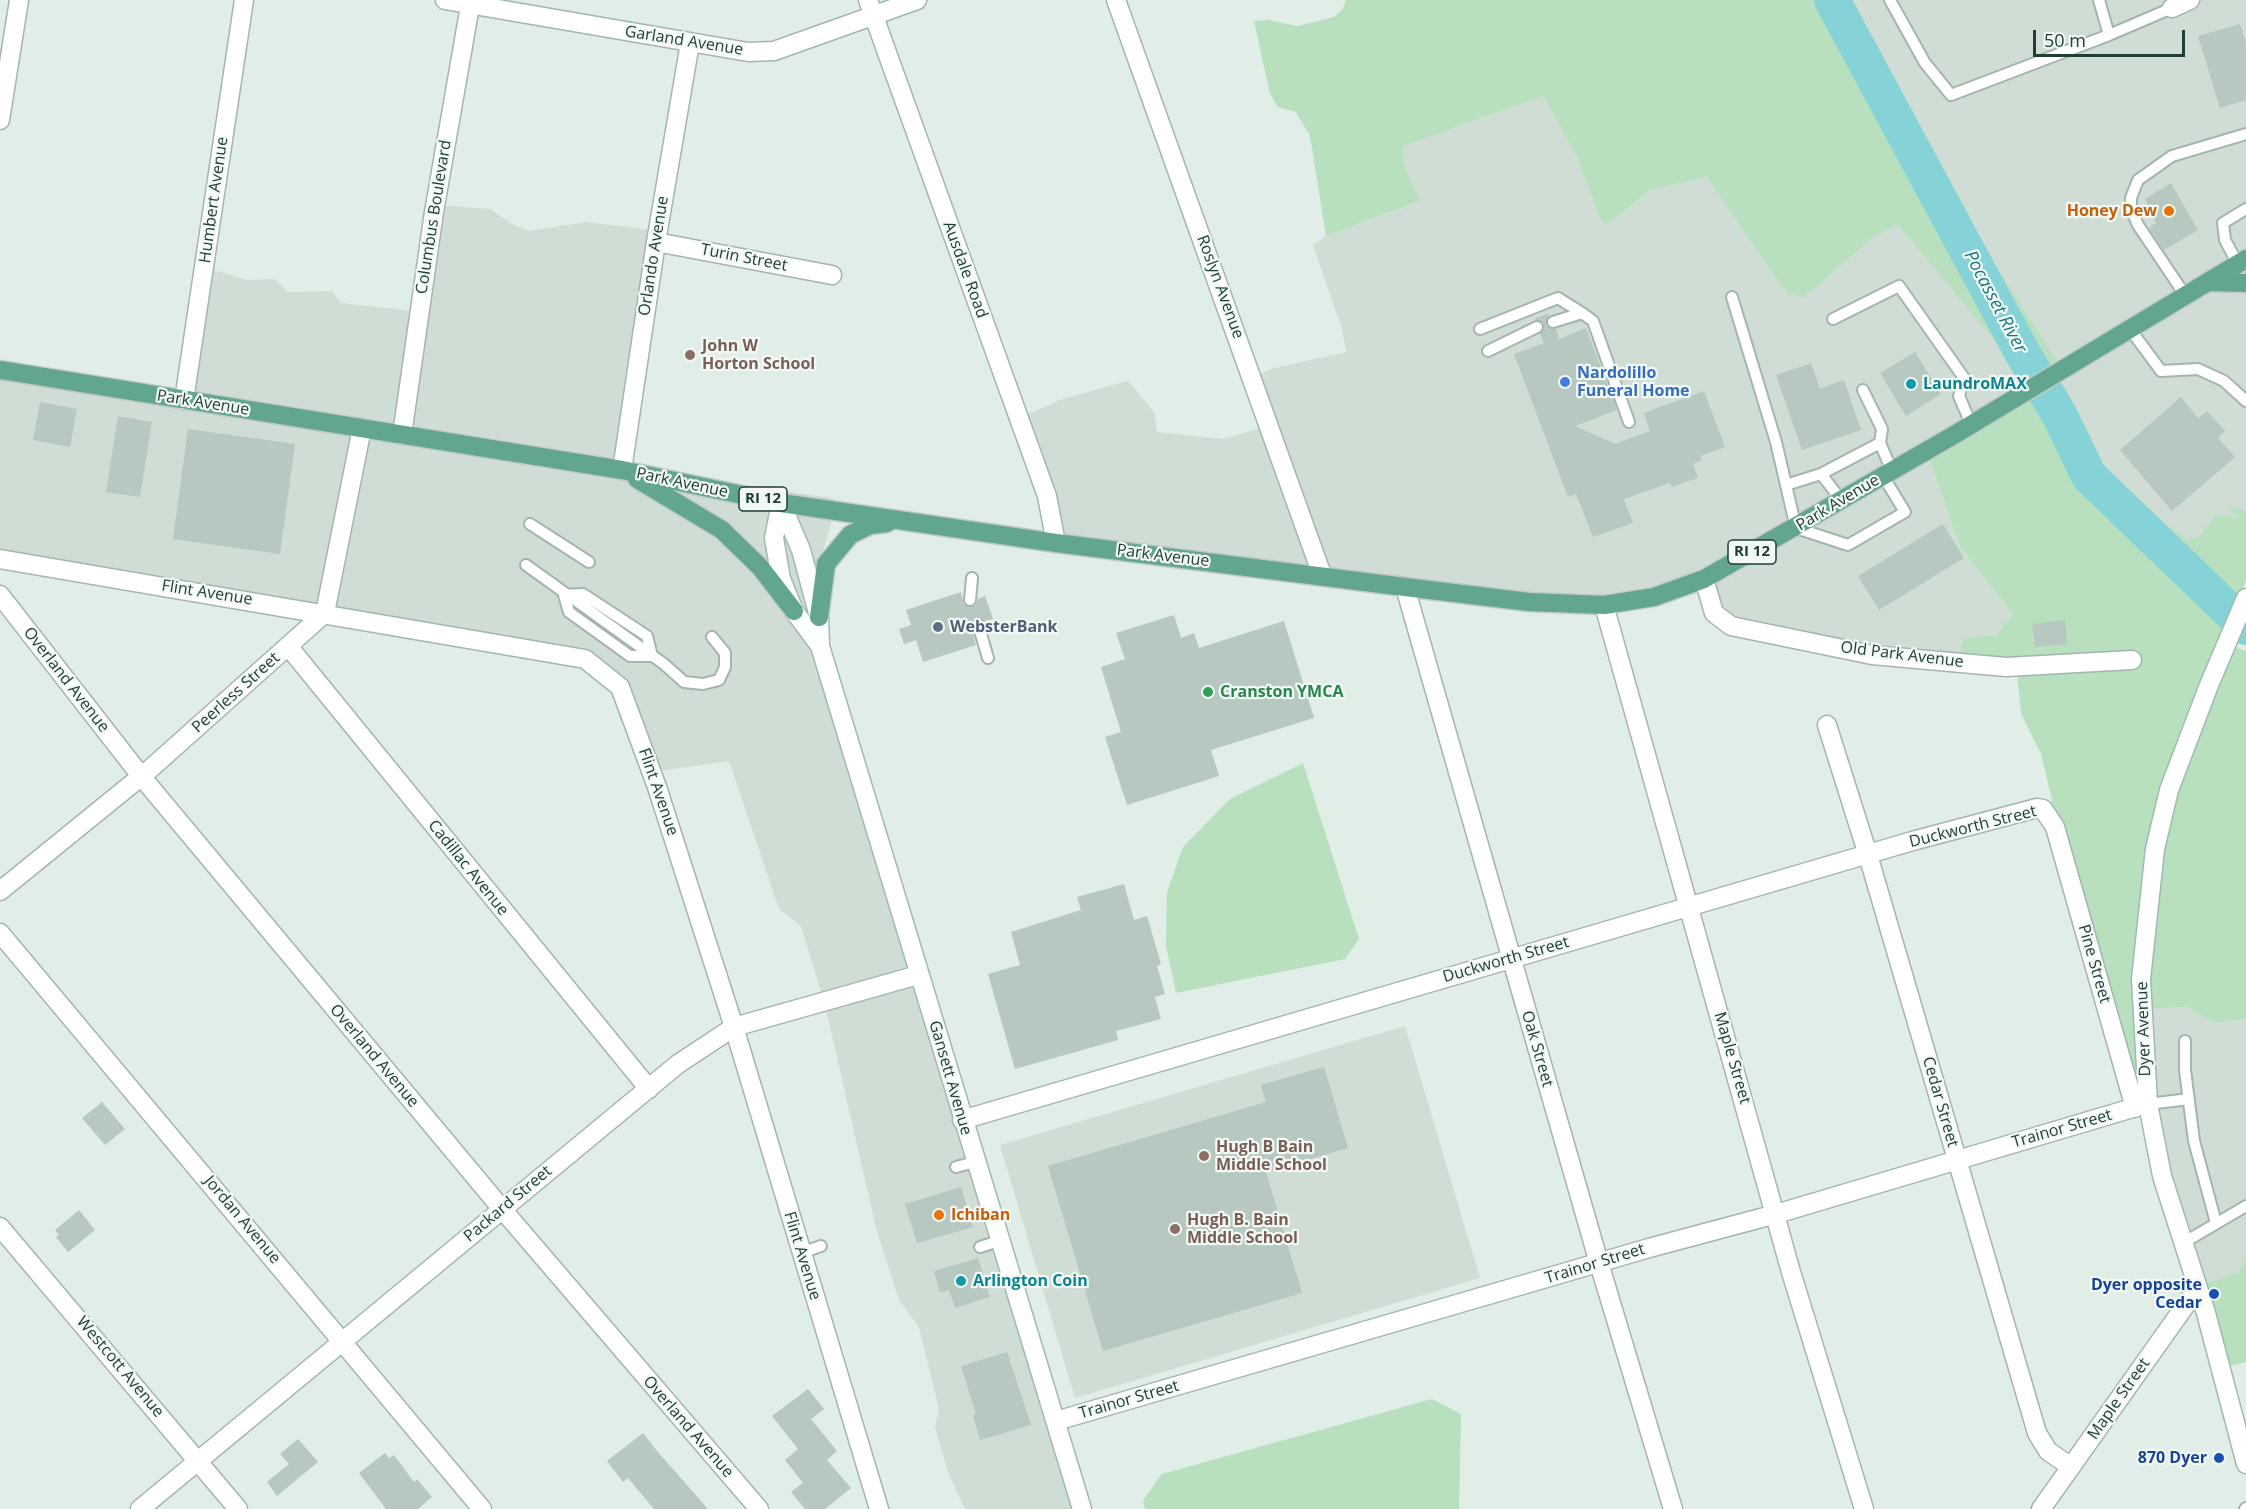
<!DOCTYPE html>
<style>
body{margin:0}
#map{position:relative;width:2246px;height:1509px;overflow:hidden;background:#e1ede7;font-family:"Open Sans",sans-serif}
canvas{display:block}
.scale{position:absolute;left:2033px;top:30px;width:152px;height:27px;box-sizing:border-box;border:3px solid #203f34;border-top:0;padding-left:8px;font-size:18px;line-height:21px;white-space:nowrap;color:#203f34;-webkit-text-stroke:4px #f2f9f5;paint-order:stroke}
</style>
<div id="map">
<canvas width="2246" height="1509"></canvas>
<div class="scale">50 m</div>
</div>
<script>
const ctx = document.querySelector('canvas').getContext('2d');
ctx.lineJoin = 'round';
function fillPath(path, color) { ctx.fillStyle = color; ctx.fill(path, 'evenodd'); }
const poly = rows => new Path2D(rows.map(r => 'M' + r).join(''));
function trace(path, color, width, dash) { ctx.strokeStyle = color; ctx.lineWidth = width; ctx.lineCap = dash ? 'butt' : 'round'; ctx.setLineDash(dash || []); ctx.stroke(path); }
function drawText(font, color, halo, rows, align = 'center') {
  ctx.font = font + ' "Open Sans",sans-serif'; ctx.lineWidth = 4.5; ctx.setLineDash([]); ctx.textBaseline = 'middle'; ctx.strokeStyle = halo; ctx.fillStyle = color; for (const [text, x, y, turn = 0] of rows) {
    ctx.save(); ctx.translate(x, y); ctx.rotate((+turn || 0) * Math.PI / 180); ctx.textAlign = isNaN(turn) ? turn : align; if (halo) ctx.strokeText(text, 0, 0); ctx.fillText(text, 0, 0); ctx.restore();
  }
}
const built = poly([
 [1843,0,2246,0,2246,511,2226,507,2240,518,2216,514,2198,539,2188,539,2111,489,2073,479,2067,437,2077,420,2073,410,1914,140],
 [1545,96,1577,157,1601,221,1608,224,1650,190,1707,177,1789,294,1872,237,1898,223,1998,345,2018,381,2020,389,1928,454,1960,547,2013,614,1998,635,1963,638,1961,663,1731,627,1701,582,1581,607,1064,539,1020,418,1062,399,1128,381,1154,412,1157,432,1223,439,1267,426,1255,376,1275,368,1346,352,1342,329,1313,245,1326,236,1419,202,1403,164,1403,146],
 [436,205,490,209,512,224,529,231,586,222,653,230,615,467,832,498,837,503,825,544,812,606,1077,1509,965,1509,948,1472,935,1427,939,1409,919,1327,899,1300,876,1228,826,1009,801,926,779,909,729,761,652,772,620,687,585,659,0,562,0,368,183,395,206,268,247,280,275,279,288,292,332,291,341,303,413,311],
 [2188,1007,2215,1023,2246,1019,2246,1258,2239,1272,2198,1286,2167,1194,2145,1009],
 [1405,1026,1480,1278,1075,1398,1000,1145]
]);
const green = poly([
 [1346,0,1843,0,1914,140,2059,364,2050,374,2077,420,2067,437,2071,464,2086,464,2145,511,2188,539,2198,538,2216,514,2239,518,2225,506,2246,511,2246,580,2222,642,2246,651,2246,1019,2214,1023,2188,1007,2145,1009,2145,1109,2046,813,2052,800,2041,754,2021,713,2017,671,1960,656,1963,638,1997,635,2013,614,1960,547,1928,454,2019,389,2018,381,1998,345,1898,224,1873,237,1804,297,1789,294,1777,279,1707,177,1650,190,1608,224,1601,221,1577,157,1544,96,1403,146,1403,164,1420,201,1326,236,1310,136,1296,112,1278,107,1270,94,1254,21,1268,20,1297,26,1334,17,1343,9],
 [1303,763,1359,939,1345,959,1176,993,1166,945,1167,892,1183,847,1230,799],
 [2246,1258,2246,1362,2222,1368,2198,1286,2239,1272],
 [1432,1399,1461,1414,1459,1509,1145,1509,1143,1500,1162,1474]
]);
const river = poly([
 [1832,0,2023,354,2060,416,2089,476,2246,627]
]);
const building = poly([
 [2240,24,2246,43,2246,100,2220,108,2198,36],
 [2171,183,2198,230,2164,250,2149,228,2156,223,2145,199],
 [1549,313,1546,325,1556,329,1559,339,1586,328,1617,410,1575,426,1615,444,1650,431,1644,413,1704,391,1725,447,1700,456,1702,460,1693,464,1698,478,1671,487,1670,483,1624,499,1633,523,1593,537,1576,494,1568,497,1514,354,1544,343,1540,334,1544,324,1534,319],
 [1915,352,1941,394,1906,416,1880,373],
 [1811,363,1820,389,1844,380,1861,430,1802,450,1776,375],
 [2181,397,2198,418,2207,411,2225,431,2218,438,2235,457,2172,511,2120,450],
 [40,402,77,409,70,447,33,440],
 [118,416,152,422,140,497,106,492],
 [188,429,295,444,280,554,173,539],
 [1943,524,1964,558,1879,610,1858,576],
 [961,592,964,604,969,607,976,605,978,599,985,596,993,619,985,621,979,617,972,619,971,626,976,645,923,662,916,640,904,644,899,629,911,625,906,610],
 [1174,615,1181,638,1194,633,1199,648,1284,621,1314,718,1211,750,1219,776,1127,805,1105,737,1121,732,1101,667,1125,659,1116,633],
 [2065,620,2067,644,2035,647,2032,624],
 [1124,884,1134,920,1147,916,1161,964,1157,966,1165,994,1155,997,1161,1019,1116,1031,1118,1040,1015,1069,988,974,1020,965,1011,932,1081,910,1077,897],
 [1324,1067,1348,1148,1266,1172,1302,1293,1103,1351,1048,1166,1266,1102,1261,1085],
 [102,1102,125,1129,105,1145,82,1118],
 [961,1187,973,1227,917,1243,905,1204],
 [79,1210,95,1230,68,1252,56,1237,59,1235,55,1230],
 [978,1258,990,1297,955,1308,949,1290,940,1293,934,1271],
 [1007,1352,1031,1425,980,1440,973,1415,976,1414,961,1366],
 [808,1389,824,1409,811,1419,837,1451,827,1460,851,1488,825,1509,805,1509,791,1492,803,1483,785,1460,798,1449,772,1416],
 [643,1433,657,1451,708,1509,654,1509,628,1478,623,1482,607,1461],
 [298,1439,318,1462,277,1496,267,1482,289,1464,280,1454],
 [385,1453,389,1458,394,1455,414,1482,417,1479,432,1497,418,1509,386,1509,359,1473]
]);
const lane = poly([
 [1890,0,1925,63,1951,95,2109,35],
 [2099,0,2109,35,2172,8],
 [2238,264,2225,240,2223,223,2246,209],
 [2185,295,2138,225,2131,209,2131,198,2138,180,2172,156,2246,134],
 [1732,297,1776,442,1796,528,1848,545,1905,512,1883,476],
 [1833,319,1899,286,1964,378,1959,396,1971,424],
 [1553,322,1582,313,1593,321,1629,422],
 [1480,329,1558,298,1582,313],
 [2130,329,2161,371,2198,369,2224,381,2246,401],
 [1488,351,1537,327],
 [1863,390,1882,429,1880,443],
 [1786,485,1821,474],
 [1842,501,1821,474,1880,443,1892,471],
 [530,524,589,562],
 [526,565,664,664,684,682,703,684,719,680,725,667,725,653,712,637],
 [583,594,647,636,652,656,630,656,569,612,564,595,583,594],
 [970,600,972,578],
 [978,624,988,658],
 [2185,1041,2185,1070,2194,1141,2216,1223],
 [2148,1104,2189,1099],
 [956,1167,975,1162],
 [2183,1243,2246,1206],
 [980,1247,999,1241],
 [801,1253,821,1246],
 [2245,1509,2246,1508]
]);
const street = poly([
 [445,0,748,52,774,51,917,0],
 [868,0,1047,496,1056,543],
 [1116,0,1322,575],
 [2172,8,2190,0],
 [0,120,19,0],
 [656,242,832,275],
 [184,400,244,0],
 [402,435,434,212,471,0],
 [622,470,656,242,690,43],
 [0,559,585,659,620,687,657,787,734,1027,879,1509],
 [1704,579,1714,613,1731,626,1872,655,2006,667,2132,660],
 [1405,587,1599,1263,1673,1509],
 [0,595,141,776,502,1209,759,1509],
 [1604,605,1791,1272,1864,1509],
 [288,646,649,1089],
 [1827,725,1868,855,2037,1433,2048,1451,2071,1467],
 [0,891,149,770,325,613,362,428],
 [0,933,482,1509],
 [962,1120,1916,840,2037,808,2043,809,2055,827,2135,1108],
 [0,1227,238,1509],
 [1056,1421,1649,1248,1776,1214,2146,1104],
 [140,1509,678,1064,734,1027,918,975],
 [2041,1509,2197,1289]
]);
const secondary = poly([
 [781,503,801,550,819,617,820,646,1082,1509],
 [781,503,774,538,781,579,794,611,820,646],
 [2246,598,2209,685,2169,790,2155,849,2141,979,2148,1104,2162,1176,2206,1313,2246,1464]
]);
const primary = poly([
 [2209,282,2246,283],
 [0,370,622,470,781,503,1056,543,1405,587,1529,602,1604,605,1654,597,1704,579,1954,435,2246,259],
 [637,479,722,530,760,567,794,611],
 [819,617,826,564,850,535,870,525,887,523]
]);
const markers = [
 [2169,211,6,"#e8710a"],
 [690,355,6,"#8d6e63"],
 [1565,382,6,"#3f7fe0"],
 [1911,384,6,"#0f9aa8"],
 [938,627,6,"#5c6f8a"],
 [1208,692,6,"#2e9e5b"],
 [1204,1156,6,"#8d6e63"],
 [939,1215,6,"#e8710a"],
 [1175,1229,6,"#8d6e63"],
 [961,1281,6,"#0f9aa8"],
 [2214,1294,6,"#1a4fb4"],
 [2219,1458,6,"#1a4fb4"]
];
const shields = [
 [763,499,48],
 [1752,552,48]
];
const shieldNames = [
 ["RI 12",763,499],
 ["RI 12",1752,552]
];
const streetNames = [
 ["Garland Avenue",684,41,9],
 ["Humbert Avenue",214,200,-82],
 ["Columbus Boulevard",434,217,-81],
 ["Orlando Avenue",654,256,-81],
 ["Turin Street",744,258,11],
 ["Ausdale Road",965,270,70],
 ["Roslyn Avenue",1220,287,70],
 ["Park Avenue",203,403,9],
 ["Park Avenue",682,483,12],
 ["Park Avenue",1838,503,-31],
 ["Park Avenue",1163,556,7],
 ["Flint Avenue",207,593,9],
 ["Old Park Avenue",1902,655,7],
 ["Overland Avenue",66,680,52],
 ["Peerless Street",236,693,-42],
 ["Flint Avenue",658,792,71],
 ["Duckworth Street",1973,827,-14],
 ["Cadillac Avenue",468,868,51],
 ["Duckworth Street",1506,960,-16],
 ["Pine Street",2094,964,74],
 ["Dyer Avenue",2144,1029,-92],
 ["Oak Street",1537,1049,74],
 ["Overland Avenue",374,1056,50],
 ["Maple Street",1732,1058,74],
 ["Gansett Avenue",950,1078,74],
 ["Cedar Street",1940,1102,74],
 ["Trainor Street",2062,1129,-16],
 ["Packard Street",508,1204,-40],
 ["Jordan Avenue",242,1220,50],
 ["Flint Avenue",802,1256,73],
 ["Trainor Street",1595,1264,-17],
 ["Westcott Avenue",120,1367,50],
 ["Maple Street",2119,1399,-55],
 ["Trainor Street",1129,1400,-16],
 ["Overland Avenue",688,1427,49]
];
const foodNames = [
 ["Honey Dew",2157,211],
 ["Ichiban",951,1215,"left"]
];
const educationNames = [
 ["John W",702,346],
 ["Horton School",702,364],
 ["Hugh B Bain",1216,1147],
 ["Middle School",1216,1165],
 ["Hugh B. Bain",1187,1220],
 ["Middle School",1187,1238]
];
const shopNames = [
 ["Nardolillo",1577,373],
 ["Funeral Home",1577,391]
];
const cultureNames = [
 ["LaundroMAX",1923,384],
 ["Arlington Coin",973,1281]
];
const serviceNames = [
 ["WebsterBank",950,627]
];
const leisureNames = [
 ["Cranston YMCA",1220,692]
];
const transitNames = [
 ["Dyer opposite",2202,1285],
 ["Cedar",2202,1303],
 ["870 Dyer",2207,1458]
];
const waterNames = [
 ["Pocasset River",1995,302,62]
];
fillPath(built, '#cfddd5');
fillPath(green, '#b8e0bf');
trace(river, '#85d2d7', 36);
fillPath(building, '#b6c8bf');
trace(lane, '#a3b5ae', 14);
trace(street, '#a3b5ae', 21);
trace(secondary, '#9fbaae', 21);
trace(primary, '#c1c9c6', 21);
trace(lane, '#fff', 10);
trace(street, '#fff', 18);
trace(secondary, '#fff', 18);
trace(primary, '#62a68e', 18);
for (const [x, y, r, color] of markers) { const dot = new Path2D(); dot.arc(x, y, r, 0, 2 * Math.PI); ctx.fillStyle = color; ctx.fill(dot); trace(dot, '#f2f9f5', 2); }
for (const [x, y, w] of shields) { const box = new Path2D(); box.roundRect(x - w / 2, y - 12, w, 24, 4.5); ctx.fillStyle = '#f2f9f5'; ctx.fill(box); trace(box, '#203f34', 1.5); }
drawText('bold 15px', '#203f34', null, shieldNames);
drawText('16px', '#203f34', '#f2f9f5', streetNames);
drawText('bold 16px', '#c56008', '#f2f9f5', foodNames, 'right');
drawText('bold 16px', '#785e54', '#f2f9f5', educationNames, 'left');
drawText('bold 16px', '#366cbe', '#f2f9f5', shopNames, 'left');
drawText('bold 16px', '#0d838f', '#f2f9f5', cultureNames, 'left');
drawText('bold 16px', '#4e5e75', '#f2f9f5', serviceNames, 'left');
drawText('bold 16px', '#27864d', '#f2f9f5', leisureNames, 'left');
drawText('bold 16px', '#164399', '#f2f9f5', transitNames, 'right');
drawText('italic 18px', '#157880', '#f2f9f5', waterNames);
</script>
